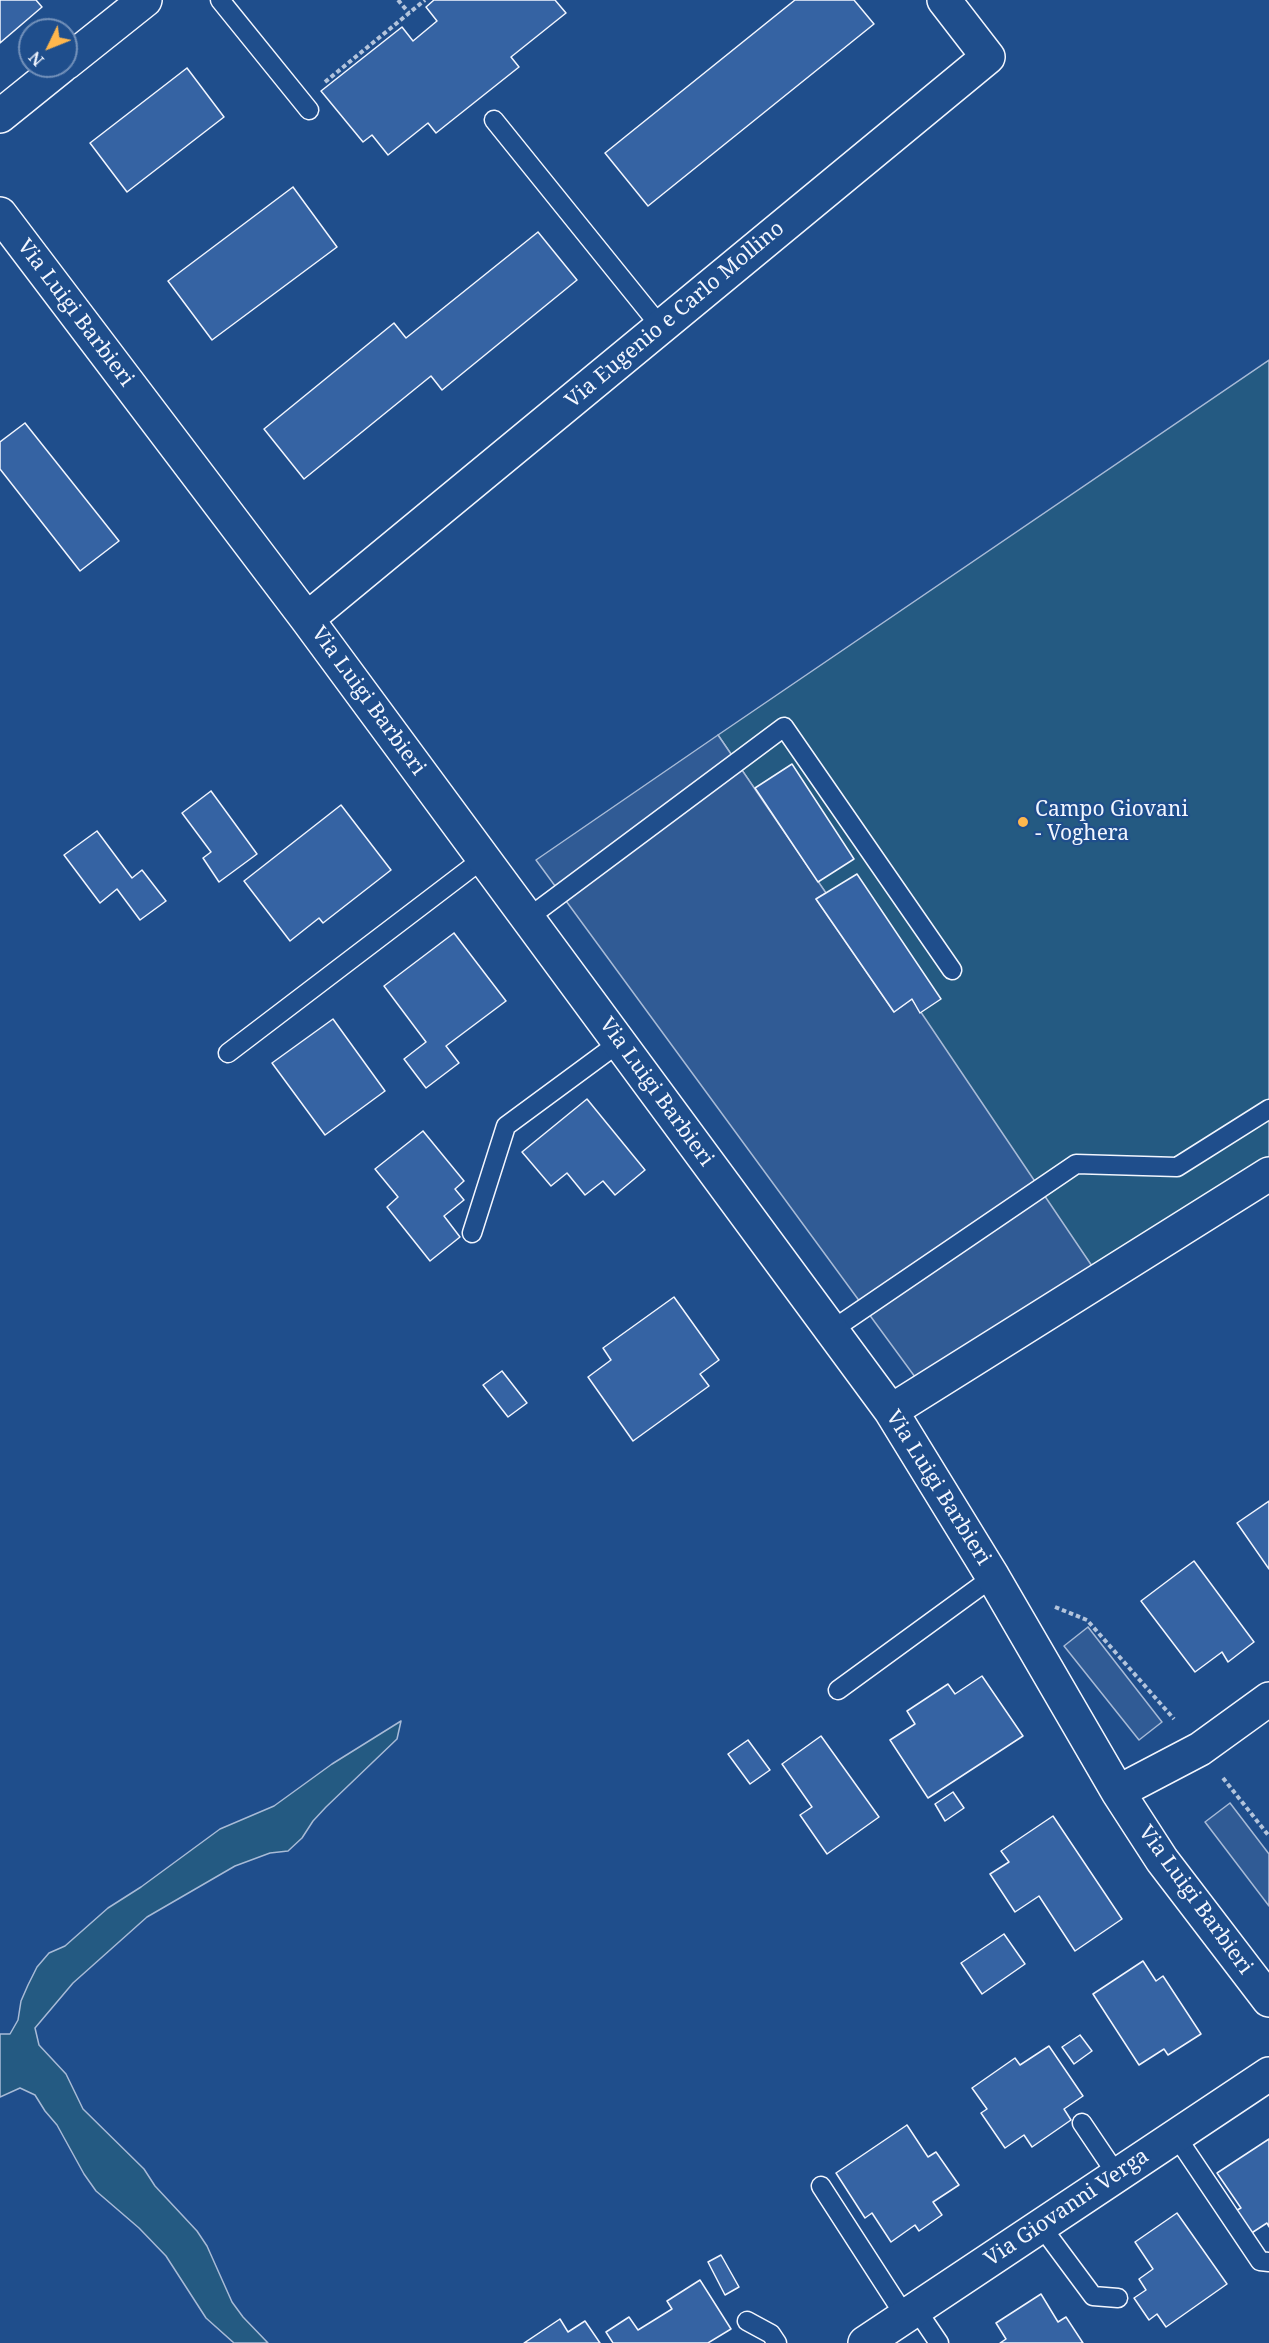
<!DOCTYPE html>
<style>
body{margin:0}
#map{position:relative;width:1269px;height:2343px;overflow:hidden;background:#1f4e8c;font-family:"Noto Serif",serif}
canvas{display:block}
.north{position:absolute;left:18px;top:18px;width:60px;height:60px;box-sizing:border-box;background:#1f4e8c;border:2px solid #7391ba;border-radius:50%;rotate:227deg;font-size:16px;font-weight:700;line-height:24px;text-align:center;color:#f2f6ff}
.north::after{content:'';display:block;margin:auto;width:21px;height:27px;background:#ffb74d;clip-path:polygon(50% 0,100% 100%,50% 72%,0 100%)}
</style>
<div id="map">
<canvas width="1269" height="2343"></canvas>
<div class="north">N</div>
</div>
<script>
const ctx = document.querySelector('canvas').getContext('2d');
ctx.lineJoin = 'round';
function fillPath(path, color) { ctx.fillStyle = color; ctx.fill(path, 'evenodd'); }
const poly = rows => new Path2D(rows.map(r => 'M' + r).join(''));
function trace(path, color, width, dash) { ctx.strokeStyle = color; ctx.lineWidth = width; ctx.lineCap = dash ? 'butt' : 'round'; ctx.setLineDash(dash || []); ctx.stroke(path); }
function drawText(font, color, halo, rows, align = 'center') {
  ctx.font = font + ' "Noto Serif",serif'; ctx.lineWidth = 4.5; ctx.setLineDash([]); ctx.textBaseline = 'middle'; ctx.strokeStyle = halo; ctx.fillStyle = color; for (const [text, x, y, turn = 0] of rows) {
    ctx.save(); ctx.translate(x, y); ctx.rotate((+turn || 0) * Math.PI / 180); ctx.textAlign = isNaN(turn) ? turn : align; if (halo) ctx.strokeText(text, 0, 0); ctx.fillText(text, 0, 0); ctx.restore();
  }
}
const green = poly([
 [1269,360,1269,1161,1096,1272,818,882,718,735,1269,360],
 [401,1721,397,1739,326,1807,313,1821,302,1838,288,1851,270,1853,235,1866,147,1917,73,1983,35,2028,39,2045,66,2074,83,2109,144,2169,155,2186,197,2231,207,2246,232,2302,243,2317,268,2343,234,2343,206,2318,166,2256,139,2228,96,2191,84,2174,57,2125,45,2111,35,2095,20,2088,0,2097,0,2034,10,2034,18,2020,21,2001,28,1985,37,1967,49,1953,65,1946,108,1908,141,1887,220,1829,274,1806,332,1764,401,1721]
]);
const parking = poly([
 [718,735,826,893,816,899,894,1012,912,999,1096,1272,918,1381,536,860,718,735],
 [1088,1627,1162,1722,1139,1740,1064,1646,1088,1627],
 [1230,1803,1269,1854,1269,1906,1205,1822,1230,1803]
]);
const building = poly([
 [0,0,36,0,42,7,0,43,0,0],
 [434,0,555,0,566,13,511,57,519,67,436,133,428,123,388,155,372,135,363,142,321,91,402,27,413,41,437,21,426,7,434,0],
 [795,0,854,0,874,24,648,206,605,153,795,0],
 [187,68,224,117,127,192,90,143,187,68],
 [293,187,337,247,212,340,168,281,293,187],
 [538,232,577,280,442,390,431,376,304,479,264,429,394,323,406,338,538,232],
 [25,423,119,541,80,571,0,469,0,442,25,423],
 [792,764,854,859,818,882,755,788,792,764],
 [211,791,257,854,219,882,203,858,211,852,182,813,211,791],
 [341,805,391,870,323,923,319,918,290,941,244,881,341,805],
 [97,831,132,878,142,870,166,901,140,920,117,889,100,903,64,855,97,831],
 [857,874,941,999,920,1013,912,999,894,1012,816,899,857,874],
 [454,933,506,1001,446,1046,459,1063,426,1088,404,1059,426,1042,384,986,454,933],
 [333,1019,385,1091,325,1135,272,1063,333,1019],
 [587,1099,645,1170,615,1195,603,1181,585,1195,567,1173,551,1186,522,1152,587,1099],
 [423,1131,464,1181,455,1189,464,1200,444,1216,460,1237,430,1261,387,1207,398,1197,375,1169,423,1131],
 [674,1297,719,1360,700,1374,709,1386,633,1441,588,1377,611,1360,603,1348,674,1297],
 [502,1371,527,1403,508,1417,483,1385,502,1371],
 [1269,1501,1269,1569,1237,1523,1269,1501],
 [1194,1561,1254,1642,1228,1662,1222,1652,1195,1672,1141,1601,1194,1561],
 [982,1676,1023,1736,928,1798,890,1740,915,1724,907,1711,948,1684,955,1694,982,1676],
 [821,1736,879,1817,827,1854,800,1815,812,1807,782,1764,821,1736],
 [748,1740,770,1770,750,1784,728,1754,748,1740],
 [953,1792,964,1808,945,1821,935,1804,953,1792],
 [1053,1816,1122,1919,1075,1951,1039,1896,1015,1912,990,1874,1009,1862,1001,1851,1053,1816],
 [1004,1934,1025,1964,982,1994,961,1963,1004,1934],
 [1143,1961,1156,1981,1163,1976,1201,2034,1168,2055,1164,2049,1139,2065,1093,1994,1143,1961],
 [1080,2035,1092,2051,1074,2064,1062,2047,1080,2035],
 [1049,2046,1083,2096,1064,2109,1071,2120,1032,2147,1024,2135,1005,2148,981,2113,987,2109,972,2088,1015,2058,1020,2065,1049,2046],
 [907,2125,928,2157,936,2152,959,2185,933,2202,942,2215,919,2231,915,2225,891,2242,872,2213,865,2218,836,2173,907,2125],
 [1269,2139,1269,2227,1267,2223,1250,2234,1235,2211,1241,2208,1217,2173,1269,2139],
 [1177,2213,1227,2284,1166,2327,1157,2314,1149,2320,1134,2298,1146,2290,1139,2279,1153,2269,1135,2242,1177,2213],
 [721,2255,739,2287,725,2295,708,2262,721,2255],
 [700,2280,731,2329,708,2343,613,2343,606,2332,629,2317,638,2330,672,2309,667,2301,700,2280],
 [1041,2294,1058,2322,1066,2317,1083,2343,1000,2343,1006,2339,996,2323,1041,2294],
 [560,2319,568,2332,585,2321,600,2343,524,2343,560,2319]
]);
const path = poly([
 [398,0,409,13],
 [325,82,425,0],
 [1055,1607,1087,1620,1174,1719],
 [1223,1778,1269,1836]
]);
const service = poly([
 [220,0,309,110],
 [494,120,661,327],
 [528,918,784,727,952,970],
 [228,1053,484,858],
 [472,1233,506,1126,620,1042],
 [832,1330,1076,1164,1177,1167,1269,1109],
 [838,1690,993,1577],
 [1082,2123,1117,2175],
 [1176,2136,1260,2261,1269,2262],
 [821,2186,905,2316],
 [1041,2226,1093,2296,1118,2298],
 [916,2309,939,2343],
 [747,2321,771,2334,777,2343]
]);
const minor = poly([
 [66,63,145,0],
 [0,116,62,66],
 [0,214,307,619,891,1411,993,1577,1118,1792,1162,1860,1269,2000],
 [307,619,988,57,944,0],
 [891,1411,1269,1174],
 [1118,1792,1200,1749,1269,1699],
 [865,2343,1269,2074]
]);
const markers = [
 [1023,822,6,"#ffb74d"]
];
const streetNames = [
 ["Via Luigi Barbieri",75,313,53],
 ["Via Eugenio e Carlo Mollino",675,315,-40],
 ["Via Luigi Barbieri",368,701,54],
 ["Via Luigi Barbieri",656,1092,54],
 ["Via Luigi Barbieri",938,1488,58],
 ["Via Luigi Barbieri",1195,1900,54],
 ["Via Giovanni Verga",1067,2208,-34]
];
const poiNames = [
 ["Campo Giovani",1035,810],
 ["- Voghera",1035,834]
];
fillPath(green, '#245a82');
trace(green, '#a8bbd7', 1.5);
fillPath(parking, '#305b95');
trace(parking, '#a8bbd7', 1.5);
fillPath(building, '#3563a3');
trace(building, '#f2f6ff', 1.5);
trace(service, '#f2f6ff', 21);
trace(minor, '#f2f6ff', 36);
trace(path, '#b3c4dc', 4, [4.5, 3]);
trace(service, '#1f4e8c', 18);
trace(minor, '#1f4e8c', 33);
for (const [x, y, r, color] of markers) { const dot = new Path2D(); dot.arc(x, y, r, 0, 2 * Math.PI); ctx.fillStyle = color; ctx.fill(dot); trace(dot, '#1f4e8c', 2); }
drawText('21px', '#f2f6ff', '#1f4e8c', streetNames);
drawText('21px', '#f2f6ff', '#1f4e8c', poiNames, 'left');
</script>
